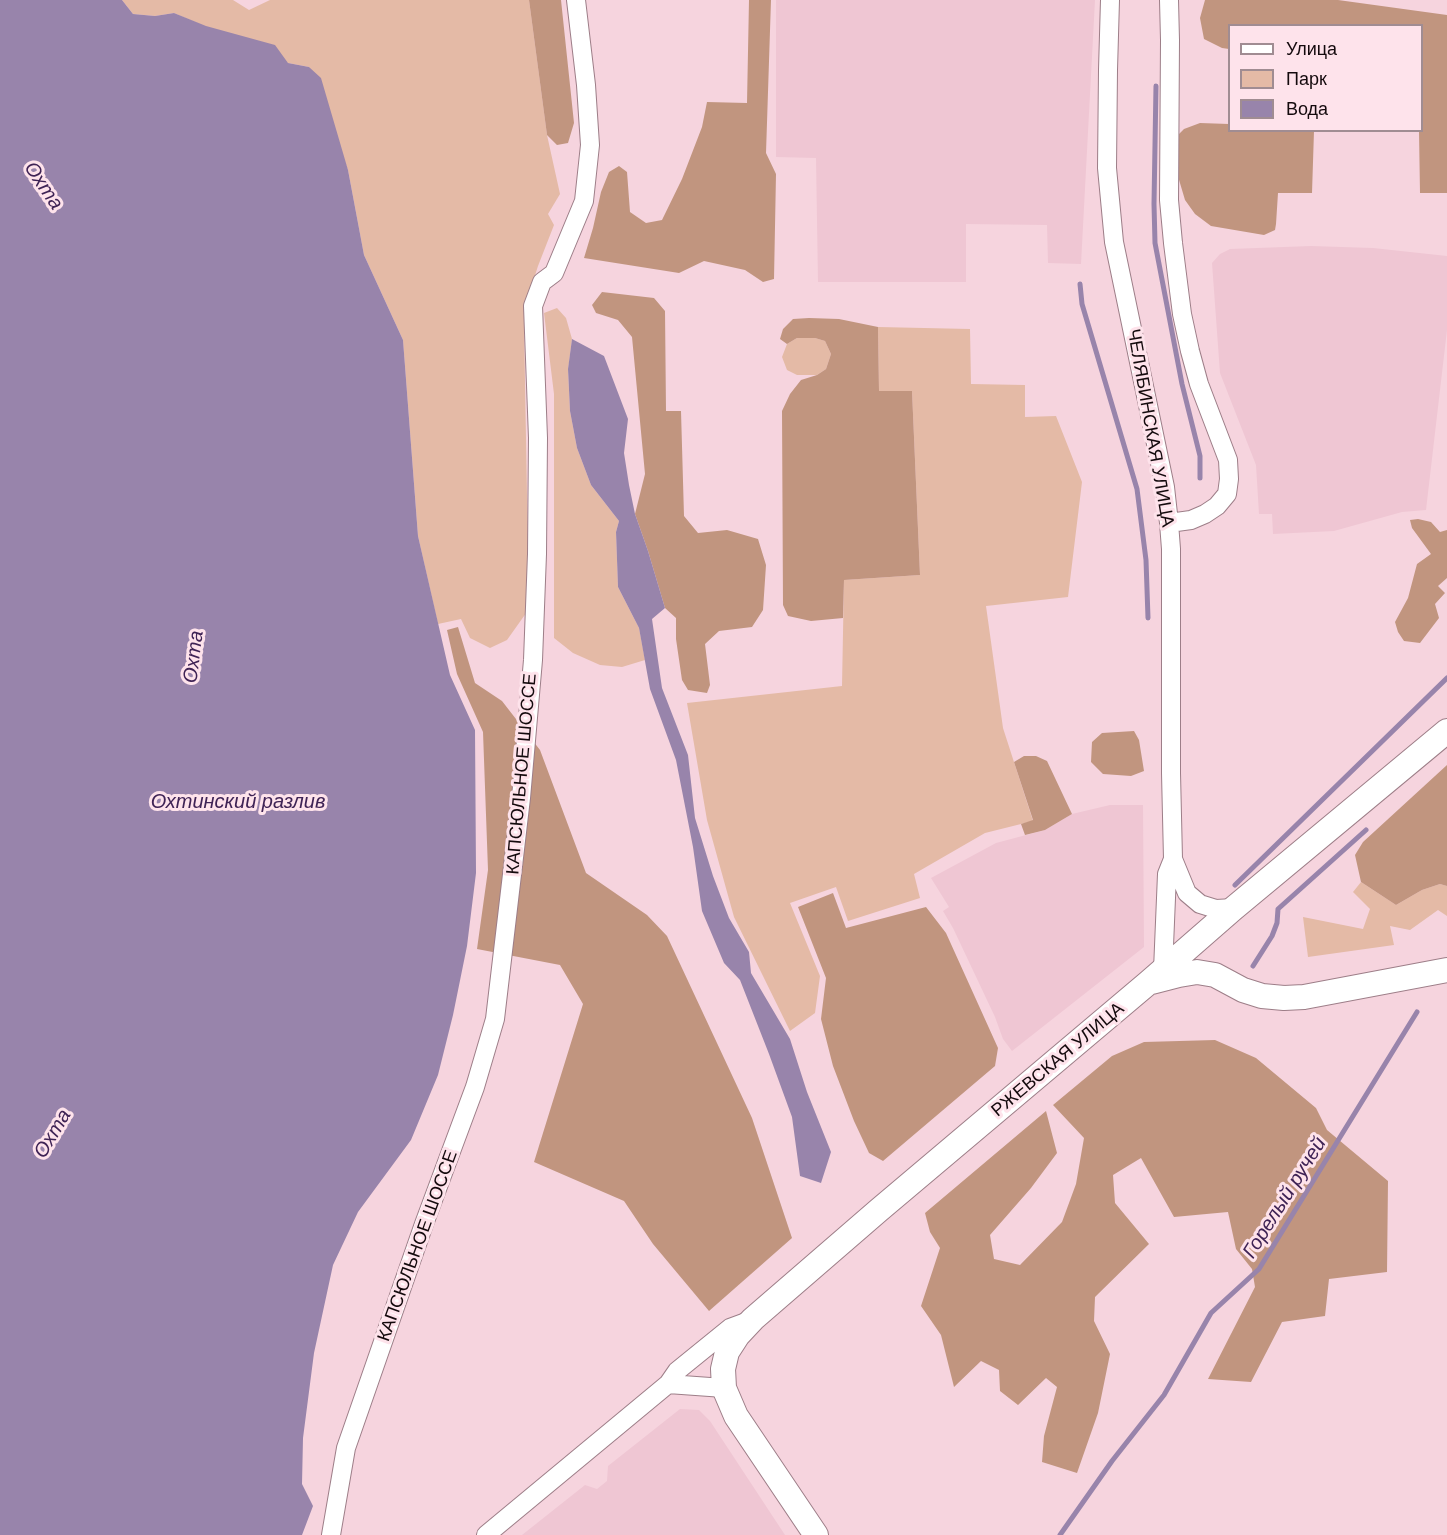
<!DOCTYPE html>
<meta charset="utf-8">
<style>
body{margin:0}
#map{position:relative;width:1447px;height:1535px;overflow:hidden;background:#f6d4de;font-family:Arial,sans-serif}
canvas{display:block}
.legend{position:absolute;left:1228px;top:24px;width:195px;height:108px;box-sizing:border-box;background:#fee3eb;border:2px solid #a08c92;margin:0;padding:8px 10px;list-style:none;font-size:18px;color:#140a0d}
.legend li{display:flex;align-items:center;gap:12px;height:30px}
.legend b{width:30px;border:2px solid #a08c92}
</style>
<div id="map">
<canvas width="1447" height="1535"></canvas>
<ul class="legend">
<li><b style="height:8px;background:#fff"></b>Улица</li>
<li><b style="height:16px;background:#e4baa6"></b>Парк</li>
<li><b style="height:16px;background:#9884ab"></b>Вода</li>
</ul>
</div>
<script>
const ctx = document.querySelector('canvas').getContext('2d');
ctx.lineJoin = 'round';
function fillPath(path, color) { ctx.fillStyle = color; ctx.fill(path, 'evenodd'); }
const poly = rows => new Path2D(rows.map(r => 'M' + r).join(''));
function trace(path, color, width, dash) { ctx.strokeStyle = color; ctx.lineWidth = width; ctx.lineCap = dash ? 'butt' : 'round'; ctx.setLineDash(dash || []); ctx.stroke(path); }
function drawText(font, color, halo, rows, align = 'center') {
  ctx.font = font + ' Arial,sans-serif'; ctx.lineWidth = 6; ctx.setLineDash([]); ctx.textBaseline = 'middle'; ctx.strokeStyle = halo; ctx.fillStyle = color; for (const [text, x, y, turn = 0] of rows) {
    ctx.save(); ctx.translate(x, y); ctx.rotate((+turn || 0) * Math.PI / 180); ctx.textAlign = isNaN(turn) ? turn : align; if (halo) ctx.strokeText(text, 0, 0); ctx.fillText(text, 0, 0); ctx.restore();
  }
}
const built = poly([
 [776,0,1095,0,1081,264,1048,263,1047,225,966,224,966,282,818,282,816,158,776,157],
 [1311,246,1373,248,1447,256,1447,330,1426,510,1402,512,1334,531,1273,534,1272,514,1259,514,1256,465,1220,373,1212,263,1220,254,1230,249],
 [1110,805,1143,805,1144,947,1012,1051,1003,1039,995,1017,953,928,943,911,949,907,931,878,996,843,1045,830,1072,814],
 [680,1409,699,1410,710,1421,785,1535,522,1535,585,1485,597,1489,607,1481,608,1466]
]);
const green = poly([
 [122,0,233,0,249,10,270,0,529,0,547,135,560,194,548,214,554,225,538,266,529,294,524,325,529,609,507,640,490,648,470,638,461,619,438,624,418,536,403,340,364,255,348,170,309,67,288,63,174,13,155,16,133,14],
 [557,308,566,318,572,339,568,370,570,411,577,448,591,485,619,521,616,532,618,587,639,628,645,660,622,667,600,665,573,653,554,638,554,394,544,313],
 [878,327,970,329,971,384,1025,385,1025,417,1056,416,1082,482,1068,597,986,606,1003,728,1033,821,985,833,914,874,920,898,848,921,836,887,790,903,820,976,815,1013,790,1031,734,917,707,820,687,703,842,686,844,580,920,575,912,391,879,391],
 [797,338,815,338,825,341,831,354,826,369,817,375,797,375,787,370,782,357,787,344],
 [1361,882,1396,905,1422,890,1440,884,1447,886,1447,916,1438,910,1410,930,1390,926,1394,945,1308,957,1303,917,1363,929,1370,909,1353,892]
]);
const forest = poly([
 [529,0,561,0,574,123,568,143,557,145,547,135],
 [749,0,771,0,766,153,776,174,774,279,763,282,745,270,704,261,679,273,584,258,593,228,601,192,609,172,619,166,627,172,630,212,646,223,662,220,682,179,702,127,707,102,747,103],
 [1205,0,1338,0,1447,15,1447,193,1420,193,1419,131,1364,131,1422,130,1422,26,1230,26,1229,49,1222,48,1204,39,1200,18],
 [1200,123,1229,124,1230,130,1314,131,1312,193,1278,193,1276,224,1275,230,1264,235,1211,226,1195,214,1185,200,1177,173,1177,136,1184,129],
 [602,292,654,298,665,311,666,411,681,411,684,516,698,533,727,530,758,539,766,565,763,610,752,627,719,631,705,644,710,685,707,693,688,690,682,680,676,639,676,618,665,608,648,551,635,514,645,474,632,337,618,320,596,313,592,305],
 [809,318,839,319,878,327,879,391,912,391,920,575,844,580,843,618,811,621,788,616,783,605,782,411,790,394,801,380,817,375,826,369,831,354,825,341,815,338,797,338,787,344,780,339,783,329,793,319],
 [1418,519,1431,522,1440,532,1447,530,1447,578,1438,586,1445,593,1435,604,1439,618,1420,643,1404,641,1398,632,1395,622,1408,598,1417,564,1431,554,1412,528,1410,520],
 [458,627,475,683,502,701,540,750,586,873,647,915,667,936,752,1118,792,1238,709,1311,653,1244,624,1201,534,1162,583,1004,560,965,477,949,488,870,483,732,457,674,447,630],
 [1134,731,1139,740,1144,771,1131,776,1103,774,1091,762,1092,742,1102,733],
 [1024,756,1036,756,1047,761,1072,814,1045,830,1025,835,1021,824,1033,820,1014,762],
 [1447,765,1447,886,1440,884,1422,890,1396,905,1361,882,1355,855,1363,842],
 [833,893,846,928,926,907,946,933,998,1048,995,1066,883,1161,869,1153,854,1121,833,1066,821,1019,826,978,798,907],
 [1215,1040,1256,1058,1316,1108,1327,1130,1388,1181,1387,1272,1329,1279,1325,1316,1282,1322,1251,1382,1208,1379,1255,1287,1252,1269,1236,1249,1228,1212,1174,1217,1141,1158,1113,1175,1115,1203,1149,1244,1095,1297,1094,1321,1110,1354,1098,1413,1077,1473,1042,1462,1044,1436,1057,1387,1046,1378,1018,1405,1000,1391,999,1370,981,1361,954,1387,941,1335,921,1306,940,1248,930,1232,925,1213,1046,1111,1057,1153,1031,1188,990,1235,994,1259,1020,1265,1062,1222,1076,1184,1084,1138,1053,1105,1112,1056,1144,1042]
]);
const water = poly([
 [0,0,122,0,133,14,155,16,174,13,206,26,275,45,288,63,309,67,321,78,348,170,364,255,403,340,418,536,450,675,475,730,476,873,467,946,453,1015,438,1075,411,1140,358,1212,333,1265,314,1353,303,1438,302,1484,313,1506,302,1535,0,1535],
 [572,339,604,356,628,419,624,453,629,485,635,514,648,551,665,608,652,619,662,688,688,755,695,818,713,876,729,918,749,952,751,973,790,1039,807,1092,831,1152,821,1183,800,1176,792,1117,769,1054,740,980,724,963,702,911,693,847,676,760,650,689,639,628,618,587,616,532,619,521,591,485,577,448,570,411,568,369]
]);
const stream = poly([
 [1156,86,1154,204,1155,243,1182,384,1200,456,1200,478],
 [1080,284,1082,304,1137,489,1146,560,1148,618],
 [1235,885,1447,678],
 [1253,966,1272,936,1277,923,1278,909,1366,830],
 [1060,1535,1112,1461,1164,1395,1211,1313,1259,1269,1417,1012]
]);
const minor = poly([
 [1110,0,1108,70,1107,168,1114,242,1165,487,1169,523,1171,549,1171,773,1173,859,1167,874,1163,970],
 [1169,0,1170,40,1169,200,1173,243,1182,314,1190,351,1199,384,1228,460,1229,479,1227,494,1217,506,1205,514,1191,520,1169,523],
 [1173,859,1187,893,1200,904,1216,909,1234,908],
 [668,1384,724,1388],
 [331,1535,346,1448,424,1224,475,1087,495,1019,521,798,533,660,537,554,538,438,533,306,542,282,554,273,584,201,590,145,586,85,576,0],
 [486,1535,668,1384,677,1371,730,1328,749,1321]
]);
const major = poly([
 [1152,982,1179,975,1197,972,1215,975,1243,990,1262,996,1284,998,1304,997,1447,970],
 [816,1535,736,1416,724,1388,723,1369,727,1352,738,1335,753,1319,879,1210,1148,983,1234,908,1447,731]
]);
const streetNames = [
 ["ЧЕЛЯБИНСКАЯ УЛИЦА",1150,428,80],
 ["КАПСЮЛЬНОЕ ШОССЕ",522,774,-85],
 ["РЖЕВСКАЯ УЛИЦА",1058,1060,-40],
 ["КАПСЮЛЬНОЕ ШОССЕ",418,1246,-70]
];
const waterNames = [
 ["Охта",43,186,56],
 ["Охта",194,657,-83],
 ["Охтинский разлив",238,802],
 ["Охта",53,1134,-59],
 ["Горелый ручей",1285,1198,-58]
];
fillPath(built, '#efc6d3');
fillPath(green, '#e4baa6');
fillPath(forest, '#c1957f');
fillPath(water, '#9884ab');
trace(stream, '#9884ab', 5);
trace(minor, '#9d7e88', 20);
trace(major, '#9d7e88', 26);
trace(minor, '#fff', 18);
trace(major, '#fff', 24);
drawText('18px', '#140a0d', '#fee3eb', streetNames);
drawText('italic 20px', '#3f2355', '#fee3eb', waterNames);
</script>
